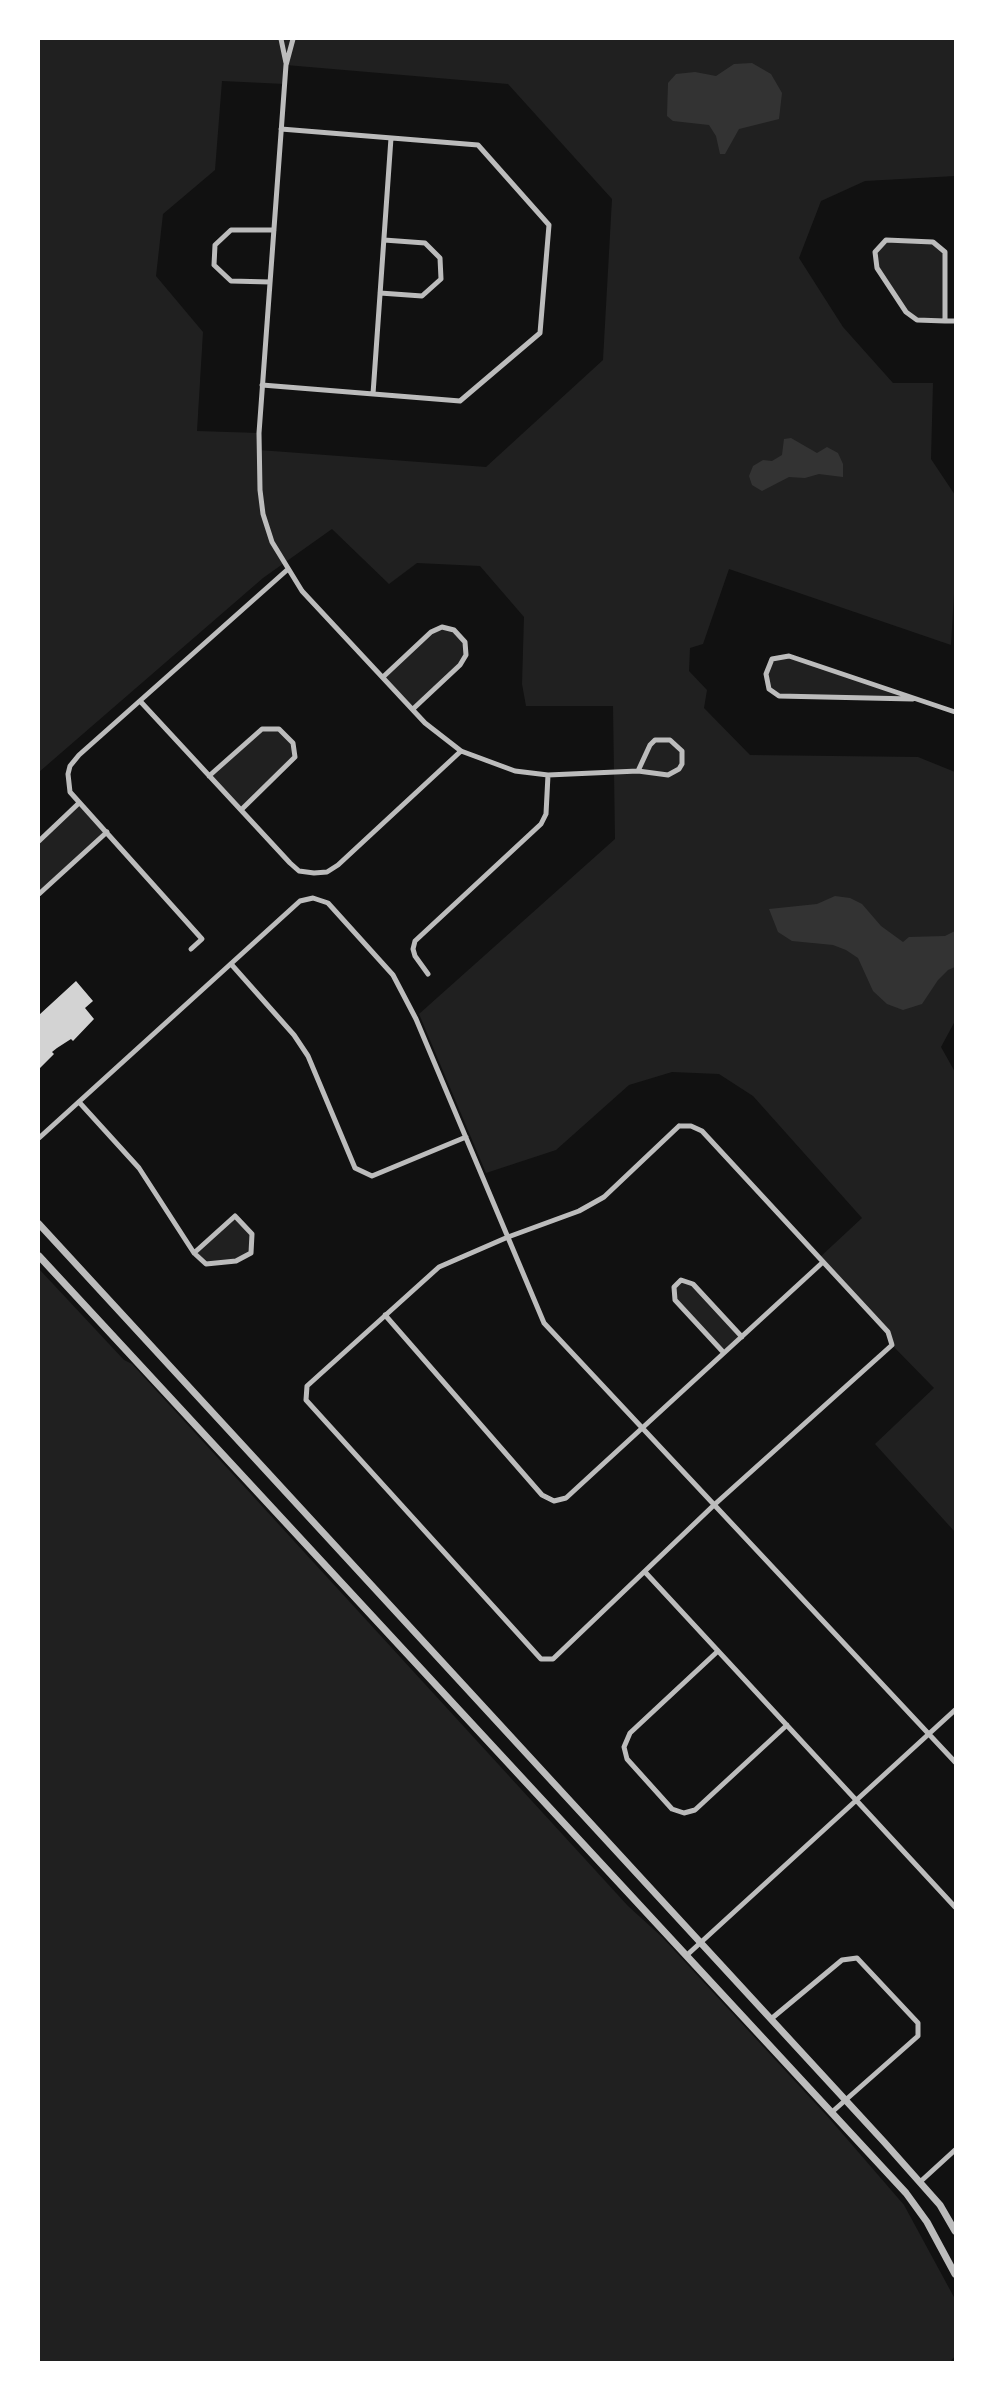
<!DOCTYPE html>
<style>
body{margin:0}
#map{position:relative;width:994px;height:2401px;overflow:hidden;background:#111;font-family:"Noto Serif",serif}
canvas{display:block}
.frame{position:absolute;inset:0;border:40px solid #fff;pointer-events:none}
</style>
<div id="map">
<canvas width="994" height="2401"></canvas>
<div class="frame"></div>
</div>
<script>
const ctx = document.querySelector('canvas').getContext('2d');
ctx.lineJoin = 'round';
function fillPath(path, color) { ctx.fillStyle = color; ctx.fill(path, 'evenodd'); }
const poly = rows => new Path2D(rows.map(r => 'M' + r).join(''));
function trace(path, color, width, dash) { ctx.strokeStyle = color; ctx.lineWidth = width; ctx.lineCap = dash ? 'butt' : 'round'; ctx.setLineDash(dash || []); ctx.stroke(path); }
const green = poly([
 [39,39,955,39,955,176,865,181,821,201,799,258,843,327,893,383,933,383,931,459,955,495,955,577,951,645,729,569,703,644,690,648,689,671,707,690,704,708,750,755,918,757,955,772,955,1021,941,1047,955,1072,955,1532,875,1444,934,1388,892,1345,888,1332,819,1258,862,1218,753,1096,719,1074,672,1072,629,1085,556,1150,486,1173,419,1014,615,839,613,706,526,706,522,684,524,617,480,566,417,563,389,584,332,529,263,578,39,772],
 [286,65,508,84,612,199,603,360,486,467,259,450,259,433,197,431,203,332,156,276,163,214,215,170,222,81,285,84],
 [886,240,933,242,945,252,945,321,917,320,906,312,877,268,875,252],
 [442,627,454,630,465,642,466,655,460,665,413,709,383,677,431,632],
 [789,656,913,699,779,696,769,689,766,674,772,659],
 [262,729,279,729,293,743,295,757,241,810,209,776],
 [79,803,107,832,39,894,39,841],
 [235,1216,252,1234,251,1253,236,1261,206,1264,194,1253],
 [39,1269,124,1360,132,1364,628,1906,662,1937,828,2117,904,2205,955,2299,955,2356,950,2362,39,2362],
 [681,1280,693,1284,742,1337,724,1353,675,1300,674,1287]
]);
const water = poly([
 [752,63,771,74,782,93,779,119,739,129,725,154,720,154,716,136,709,125,673,121,667,116,668,83,676,74,695,72,716,76,734,64],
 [791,438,817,453,827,447,838,453,843,464,843,477,819,474,805,478,789,477,762,491,752,485,749,476,753,466,763,460,772,461,782,455,784,439],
 [835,896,850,898,862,904,881,926,903,942,909,937,945,936,955,931,955,967,948,970,938,980,922,1004,903,1010,887,1004,873,991,858,958,846,950,833,945,792,941,778,932,769,909,817,904]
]);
const building = poly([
 [76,981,93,1001,85,1008,94,1019,73,1041,71,1039,57,1048,52,1052,54,1054,39,1069,39,1015]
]);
const minor = poly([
 [281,39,286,63],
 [293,39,286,65,259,433,260,490,263,514,272,542,302,591,425,723,461,751,515,771,548,775,638,771,668,775,679,769,682,764,682,751,670,740,655,740,650,745,638,771],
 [270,282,231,281,214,265,215,245,231,230,274,230],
 [380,293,422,296,441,279,440,258,425,243,384,240],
 [945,321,945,252,933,242,886,240,875,252,877,268,906,312,917,320,945,321,955,321],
 [262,385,460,401,540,333,549,225,478,145,281,129],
 [373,394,391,138],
 [383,677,431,632,442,627,454,630,465,642,466,655,460,665,413,709],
 [913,699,779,696,769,689,766,674,772,659,789,656,955,712],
 [140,701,290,863,299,871,314,873,327,872,338,865,461,751],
 [209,776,262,729,279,729,293,743,295,757,241,810],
 [39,841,79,803],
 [39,894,107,832],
 [191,949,202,939,70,792,68,774,70,766,79,755,287,570],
 [231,964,294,1035,308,1056,355,1168,372,1176,466,1137],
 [428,974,415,956,413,949,415,941,541,824,546,814,548,775],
 [79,1102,139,1168,194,1253,206,1264,236,1261,251,1253,252,1234,235,1216,194,1253],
 [679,1126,691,1126,702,1131,888,1332,892,1345,714,1505,553,1659,541,1659,306,1400,307,1386,439,1267,508,1237,579,1211,604,1197,679,1126],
 [39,1138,300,901,313,898,328,903,393,975,416,1019,544,1323,955,1762],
 [385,1315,542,1495,554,1501,566,1498,823,1262],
 [724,1353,675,1300,674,1287,681,1280,693,1284,742,1337],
 [645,1572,955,1907],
 [718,1651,630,1733,624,1747,627,1759,672,1809,684,1813,695,1810,787,1725],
 [687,1955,955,1710],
 [771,2019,842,1960,857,1958,918,2023,918,2036,832,2112],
 [920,2182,955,2150]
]);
const tertiary = poly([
 [39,1224,885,2143,940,2205,955,2231],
 [39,1256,906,2193,927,2222,955,2274]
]);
fillPath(green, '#202020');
fillPath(water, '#333');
fillPath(building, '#d3d3d3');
trace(minor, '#bcbcbc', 5);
trace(tertiary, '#bcbcbc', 7);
</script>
